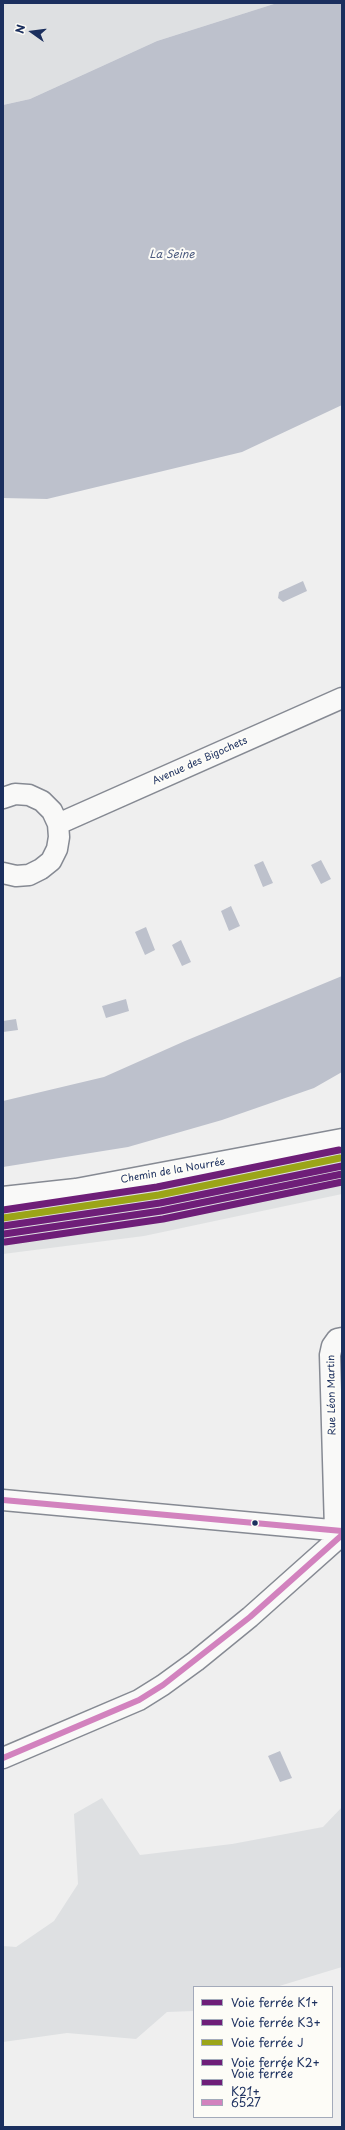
<!DOCTYPE html>
<meta charset="utf-8">
<style>
body{margin:0}
#map{position:relative;width:345px;height:2130px;overflow:hidden;background:#efefef;font-family:"Playpen Sans",sans-serif}
canvas{display:block}
.frame{position:absolute;inset:0;border:4px solid #1b2f5e;pointer-events:none}
.legend{position:absolute;left:193px;top:1986px;width:140px;height:132px;box-sizing:border-box;background:#fdfcf7;border:1px solid #a3aaba;margin:0;padding:5px 7px;list-style:none;font-size:12px;color:#1b2f5e}
.legend li{display:flex;align-items:center;gap:8px;height:20px}
.legend b{width:20px;border:1px solid #a3aaba}
.north{position:absolute;left:12px;top:12px;width:40px;height:40px;-webkit-text-stroke:3px #fdfcf7;paint-order:stroke;rotate:284deg;font-size:11px;font-weight:700;line-height:16px;text-align:center;color:#1b2f5e}
.north::after{content:'';display:block;margin:auto;width:14px;height:18px;background:#1b2f5e;clip-path:polygon(50% 0,100% 100%,50% 72%,0 100%)}
</style>
<div id="map">
<canvas width="345" height="2130"></canvas>
<div class="frame"></div>
<ul class="legend">
<li><b style="height:5px;background:#6e1e78"></b>Voie ferrée K1+</li>
<li><b style="height:5px;background:#6e1e78"></b>Voie ferrée K3+</li>
<li><b style="height:5px;background:#9ba518"></b>Voie ferrée J</li>
<li><b style="height:5px;background:#6e1e78"></b>Voie ferrée K2+</li>
<li><b style="height:5px;background:#6e1e78"></b>Voie ferrée K21+</li>
<li><b style="height:5px;background:#d282be"></b>6527</li>
</ul>
<div class="north">N</div>
</div>
<script>
const ctx = document.querySelector('canvas').getContext('2d');
ctx.lineJoin = 'round';
function fillPath(path, color) { ctx.fillStyle = color; ctx.fill(path, 'evenodd'); }
const poly = rows => new Path2D(rows.map(r => 'M' + r).join(''));
function trace(path, color, width, dash) { ctx.strokeStyle = color; ctx.lineWidth = width; ctx.lineCap = dash ? 'butt' : 'round'; ctx.setLineDash(dash || []); ctx.stroke(path); }
function drawText(font, color, halo, rows, align = 'center') {
  ctx.font = font + ' "Playpen Sans",sans-serif'; ctx.lineWidth = 4; ctx.setLineDash([]); ctx.textBaseline = 'middle'; ctx.strokeStyle = halo; ctx.fillStyle = color; for (const [text, x, y, turn = 0] of rows) {
    ctx.save(); ctx.translate(x, y); ctx.rotate((+turn || 0) * Math.PI / 180); ctx.textAlign = isNaN(turn) ? turn : align; if (halo) ctx.strokeText(text, 0, 0); ctx.fillText(text, 0, 0); ctx.restore();
  }
}
const built = poly([
 [342,1142,342,1194,144,1236,3,1254,3,1202]
]);
const green = poly([
 [3,3,277,3,157,41,30,99,3,105],
 [102,1798,140,1855,232,1844,323,1827,342,1807,342,1967,276,1987,194,1987,194,2011,167,2012,136,2039,67,2033,3,2042,3,1946,16,1947,54,1921,78,1884,74,1814]
]);
const water = poly([
 [277,3,342,3,342,405,242,452,47,499,3,498,3,105,30,99,157,41],
 [303,581,307,591,283,602,278,598,279,592],
 [321,860,331,879,321,884,311,865],
 [263,861,273,883,263,887,254,865],
 [231,906,240,926,229,931,221,911],
 [146,927,155,950,145,955,135,932],
 [181,940,191,962,182,966,172,945],
 [342,976,342,1072,314,1088,222,1120,128,1147,3,1167,3,1101,104,1077,185,1041],
 [126,999,129,1011,106,1018,102,1006],
 [16,1019,18,1030,3,1032,3,1021],
 [280,1751,292,1778,280,1782,268,1756]
]);
const minor = poly([
 [3,798,15,794,29,795,42,801,52,811,58,824,59,837,57,849,51,861,41,869,29,875,16,876,3,873],
 [58,824,342,698],
 [3,1197,76,1189,342,1139],
 [3,1500,342,1531],
 [335,1530,330,1355,332,1346,337,1339,342,1338],
 [3,1758,139,1700,163,1685,196,1661,250,1617,342,1535]
]);
const bus1 = poly([
 [3,1500,342,1531],
 [3,1758,139,1700,163,1685,250,1617,342,1535]
]);
const rail1 = poly([
 [3,1226,160,1203,342,1166]
]);
const rail2 = poly([
 [4,1234,161,1211,342,1174]
]);
const rail3 = poly([
 [3,1218,159,1195,340,1158]
]);
const rail4 = poly([
 [5,1242,163,1219,342,1182]
]);
const rail5 = poly([
 [3,1210,157,1187,339,1150]
]);
const markers = [
 [255,1523,3.5,"#1b2f5e"]
];
const streetNames = [
 ["Avenue des Bigochets",200,761,-24],
 ["Chemin de la Nourrée",173,1171,-10],
 ["Rue Léon Martin",332,1395,-91]
];
const waterNames = [
 ["La Seine",172,255]
];
fillPath(built, '#dfe1e2');
fillPath(green, '#dee0e2');
fillPath(water, '#bdc1cc');
trace(minor, '#868a93', 23);
trace(minor, '#f9f9f8', 20);
trace(bus1, '#d282be', 6);
trace(rail1, '#6e1e78', 7);
trace(rail2, '#6e1e78', 7);
trace(rail3, '#9ba518', 7);
trace(rail4, '#6e1e78', 7);
trace(rail5, '#6e1e78', 7);
for (const [x, y, r, color] of markers) { const dot = new Path2D(); dot.arc(x, y, r, 0, 2 * Math.PI); ctx.fillStyle = color; ctx.fill(dot); trace(dot, '#fdfcf7', 1.5); }
drawText('10px', '#1b2f5e', '#fdfcf7', streetNames);
drawText('italic 11px', '#4c5b7f', '#fdfcf7', waterNames);
</script>
